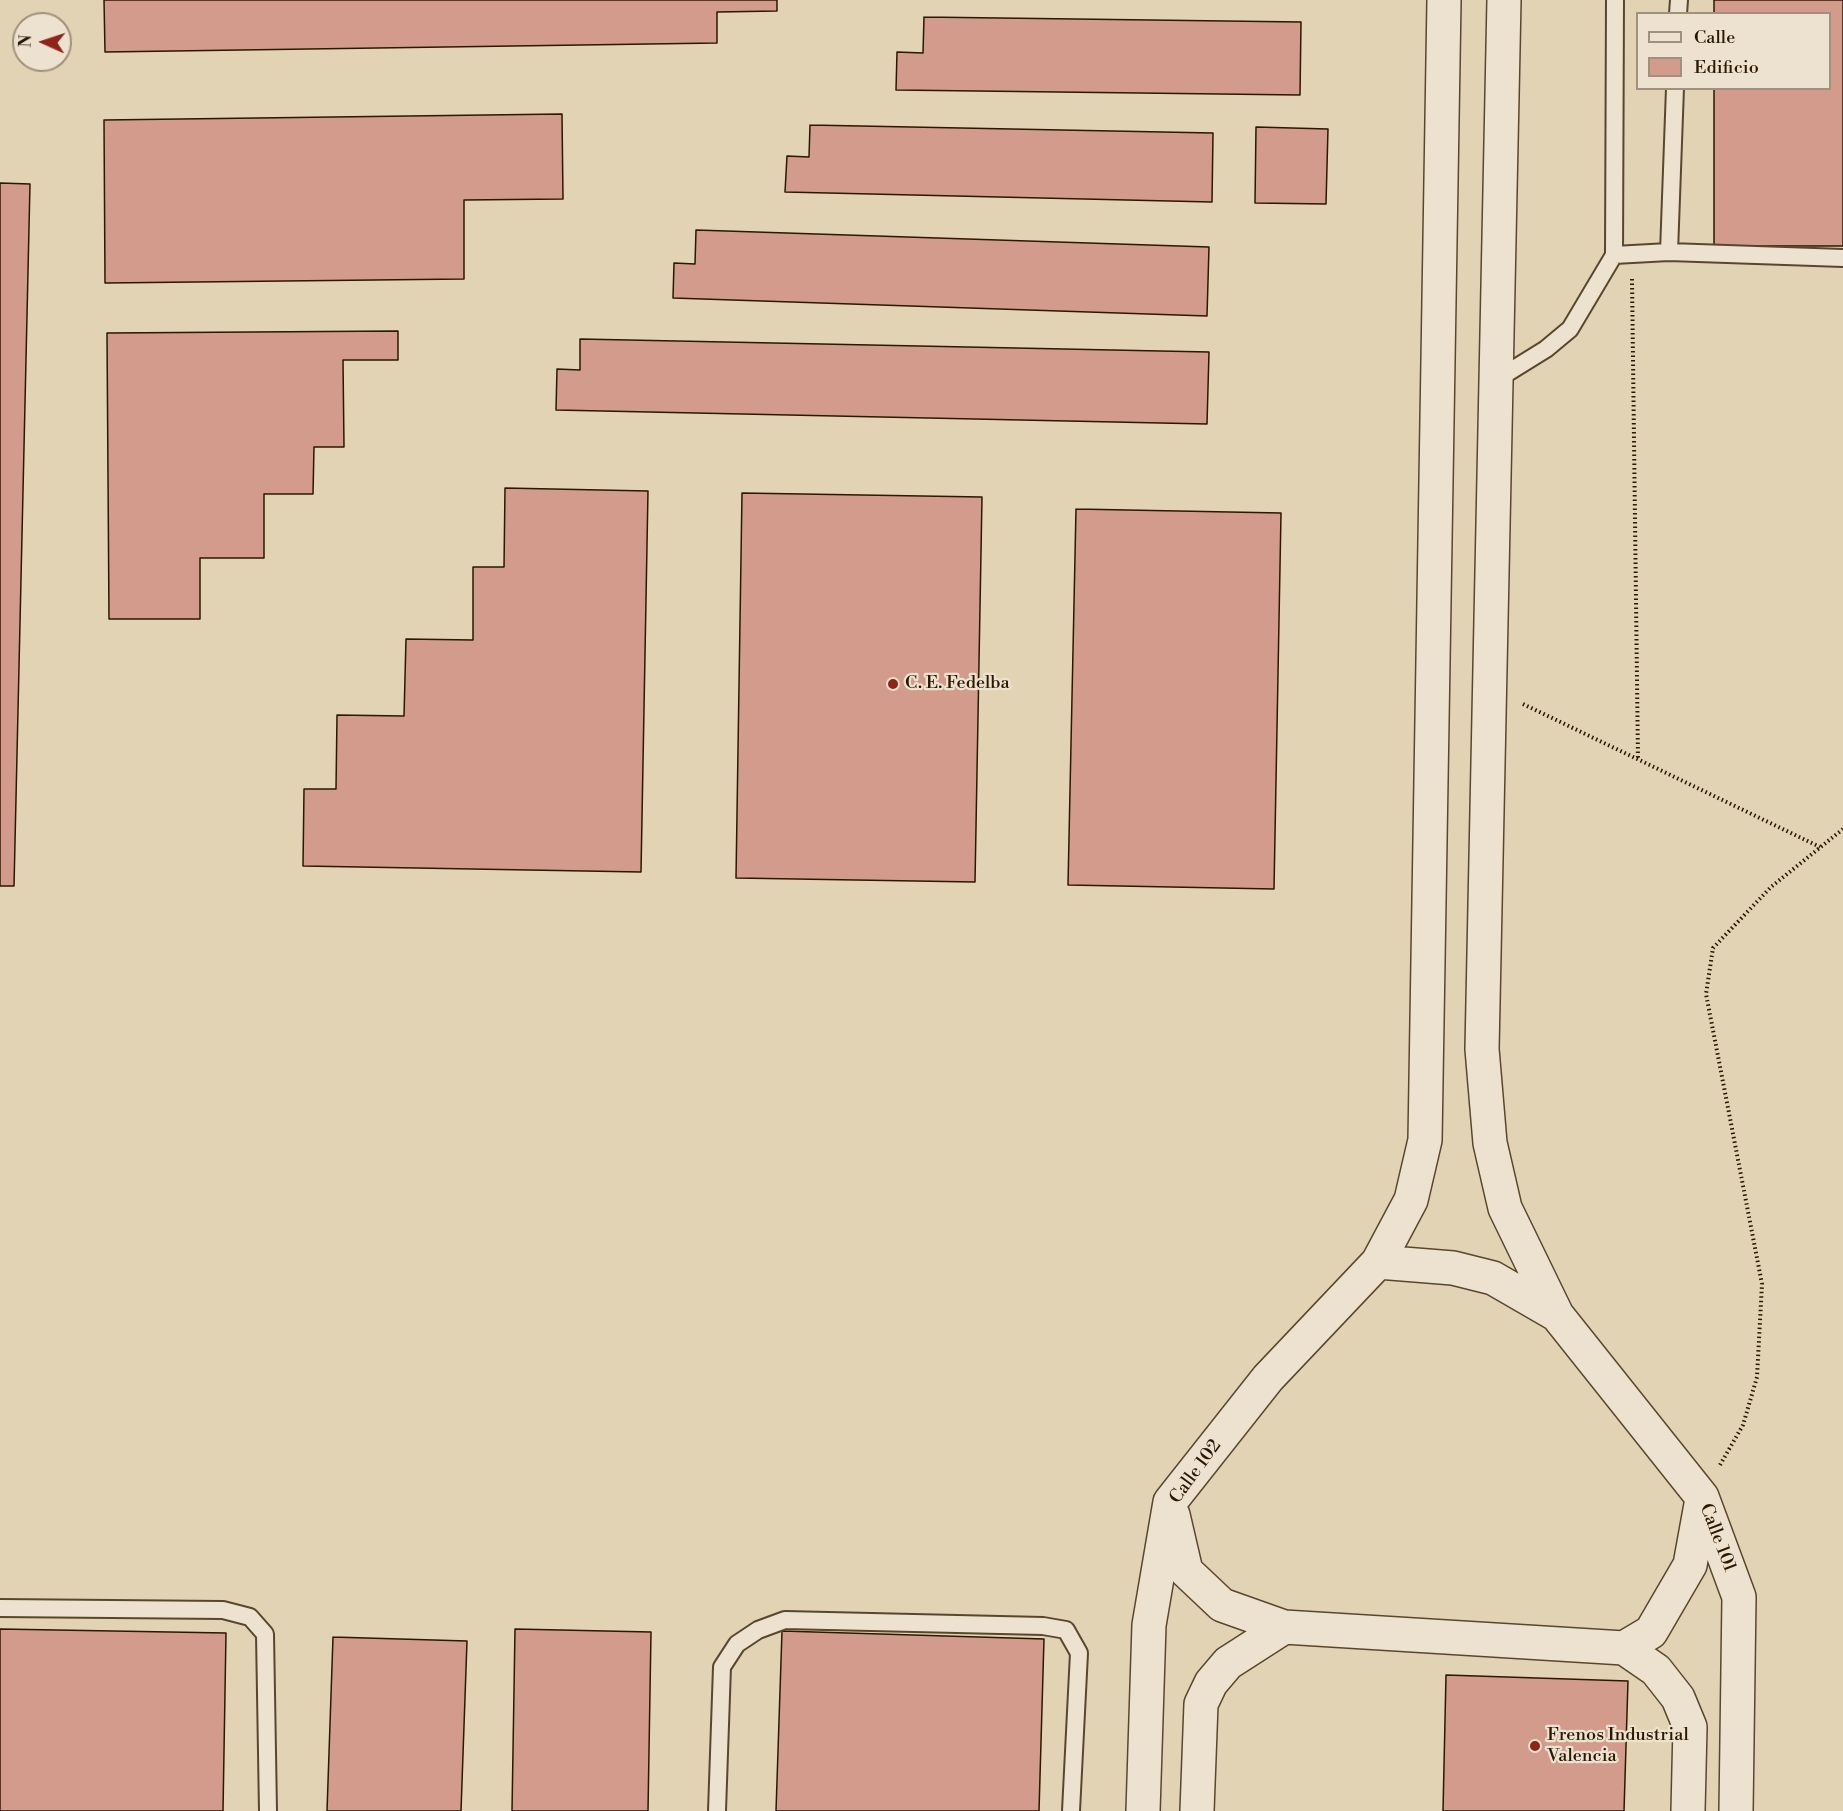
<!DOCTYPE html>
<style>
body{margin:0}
#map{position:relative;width:1843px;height:1811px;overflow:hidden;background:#e3d3b5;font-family:"Libre Bodoni",serif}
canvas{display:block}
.legend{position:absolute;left:1636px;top:12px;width:195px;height:78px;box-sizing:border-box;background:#ede2cf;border:2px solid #9f917c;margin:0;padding:8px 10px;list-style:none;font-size:18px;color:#2b1800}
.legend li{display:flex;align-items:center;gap:12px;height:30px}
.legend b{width:30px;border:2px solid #9f917c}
.north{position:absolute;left:12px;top:12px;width:60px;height:60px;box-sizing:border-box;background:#ede2cf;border:2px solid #9f917c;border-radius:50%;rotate:273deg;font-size:16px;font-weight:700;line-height:24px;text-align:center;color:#2b1800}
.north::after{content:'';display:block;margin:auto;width:21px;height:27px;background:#8f2418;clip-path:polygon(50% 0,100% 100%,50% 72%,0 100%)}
</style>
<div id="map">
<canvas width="1843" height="1811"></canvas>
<ul class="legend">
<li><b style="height:8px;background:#ede2cf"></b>Calle</li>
<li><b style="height:16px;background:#d29b8b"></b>Edificio</li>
</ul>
<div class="north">N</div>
</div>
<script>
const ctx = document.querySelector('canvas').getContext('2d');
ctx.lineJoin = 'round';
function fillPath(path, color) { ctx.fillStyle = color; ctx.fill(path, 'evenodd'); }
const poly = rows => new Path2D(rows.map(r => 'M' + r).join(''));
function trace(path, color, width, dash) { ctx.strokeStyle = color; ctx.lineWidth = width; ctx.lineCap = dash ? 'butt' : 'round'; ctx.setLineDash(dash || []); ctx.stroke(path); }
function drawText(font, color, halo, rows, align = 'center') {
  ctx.font = font + ' "Libre Bodoni",serif'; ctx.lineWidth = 4.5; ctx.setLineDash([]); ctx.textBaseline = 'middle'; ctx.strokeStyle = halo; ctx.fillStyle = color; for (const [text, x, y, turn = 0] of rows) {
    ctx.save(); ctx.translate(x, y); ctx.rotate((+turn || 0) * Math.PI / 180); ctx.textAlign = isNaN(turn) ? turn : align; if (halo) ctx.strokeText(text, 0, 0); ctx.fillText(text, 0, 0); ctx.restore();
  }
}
const building = poly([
 [104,0,777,0,777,11,717,12,717,43,105,52,104,0],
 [1714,0,1843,0,1843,246,1714,246,1714,88,1830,88,1830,14,1714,14,1714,0],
 [924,17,1301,22,1300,95,896,90,897,52,923,53,924,17],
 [562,114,563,199,464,200,464,279,105,283,104,120,562,114],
 [810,125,1213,133,1212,202,785,192,787,156,809,157,810,125],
 [1256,127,1328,129,1326,204,1255,203,1256,127],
 [0,183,30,184,14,886,0,886,0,183],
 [696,230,1209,247,1207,316,673,298,674,263,695,264,696,230],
 [398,331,398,360,343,360,344,447,314,447,313,494,264,494,264,558,200,558,200,619,109,619,107,333,398,331],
 [580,339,1209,352,1207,424,556,410,557,369,580,370,580,339],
 [505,488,648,491,641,872,303,866,304,789,336,789,337,715,404,716,406,639,473,640,473,567,504,567,505,488],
 [742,493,982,497,975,882,736,878,742,493],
 [1076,509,1281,513,1274,889,1068,885,1076,509],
 [0,1629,226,1633,223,1811,0,1811,0,1629],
 [515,1629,651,1632,648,1811,512,1811,515,1629],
 [782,1631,1044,1639,1039,1811,776,1811,782,1631],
 [333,1637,467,1641,461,1811,327,1811,333,1637],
 [1446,1675,1628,1681,1624,1811,1443,1811,1446,1675]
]);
const path = poly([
 [1632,279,1638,760],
 [1523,704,1820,847],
 [1720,1465,1743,1425,1757,1377,1762,1284,1706,994,1713,948,1771,887,1843,829]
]);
const service = poly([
 [1678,14,1679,0],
 [1669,252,1675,88],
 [1614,255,1669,252,1843,258],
 [1496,380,1546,349,1570,329,1614,255,1615,0],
 [0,1608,223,1610,250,1617,265,1634,268,1811],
 [717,1811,722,1667,737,1644,758,1630,785,1620,1043,1626,1066,1630,1079,1653,1071,1811]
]);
const minor = poly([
 [1504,0,1482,1049,1490,1143,1505,1208,1557,1315,1702,1497,1739,1597,1736,1811],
 [1378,1262,1453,1268,1493,1278,1557,1315],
 [1173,1515,1186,1571,1222,1605,1284,1627,1624,1648,1651,1632,1690,1565,1702,1499],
 [1624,1648,1656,1670,1678,1698,1690,1727,1688,1811],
 [1143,1811,1149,1625,1170,1502,1268,1378,1378,1262,1411,1200,1425,1140,1444,0],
 [1197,1811,1201,1704,1211,1683,1228,1663,1284,1627]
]);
const markers = [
 [893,684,6,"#8f2418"],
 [1535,1746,6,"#8f2418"]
];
const poiNames = [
 ["C. E. Fedelba",905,684],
 ["Frenos Industrial",1547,1736],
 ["Valencia",1547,1757]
];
const streetNames = [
 ["Calle 102",1196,1472,-54],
 ["Calle 101",1717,1538,69]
];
fillPath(building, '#d29b8b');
trace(building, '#2b1800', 1.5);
trace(service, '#59472d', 20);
trace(minor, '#59472d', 36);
trace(path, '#2b1800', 4, [1.5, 3]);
trace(service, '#ede2cf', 16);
trace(minor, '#ede2cf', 33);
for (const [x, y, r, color] of markers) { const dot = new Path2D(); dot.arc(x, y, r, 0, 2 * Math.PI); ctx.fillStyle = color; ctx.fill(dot); trace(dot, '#ede2cf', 2); }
drawText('18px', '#2b1800', '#ede2cf', poiNames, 'left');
drawText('18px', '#2b1800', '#ede2cf', streetNames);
</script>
